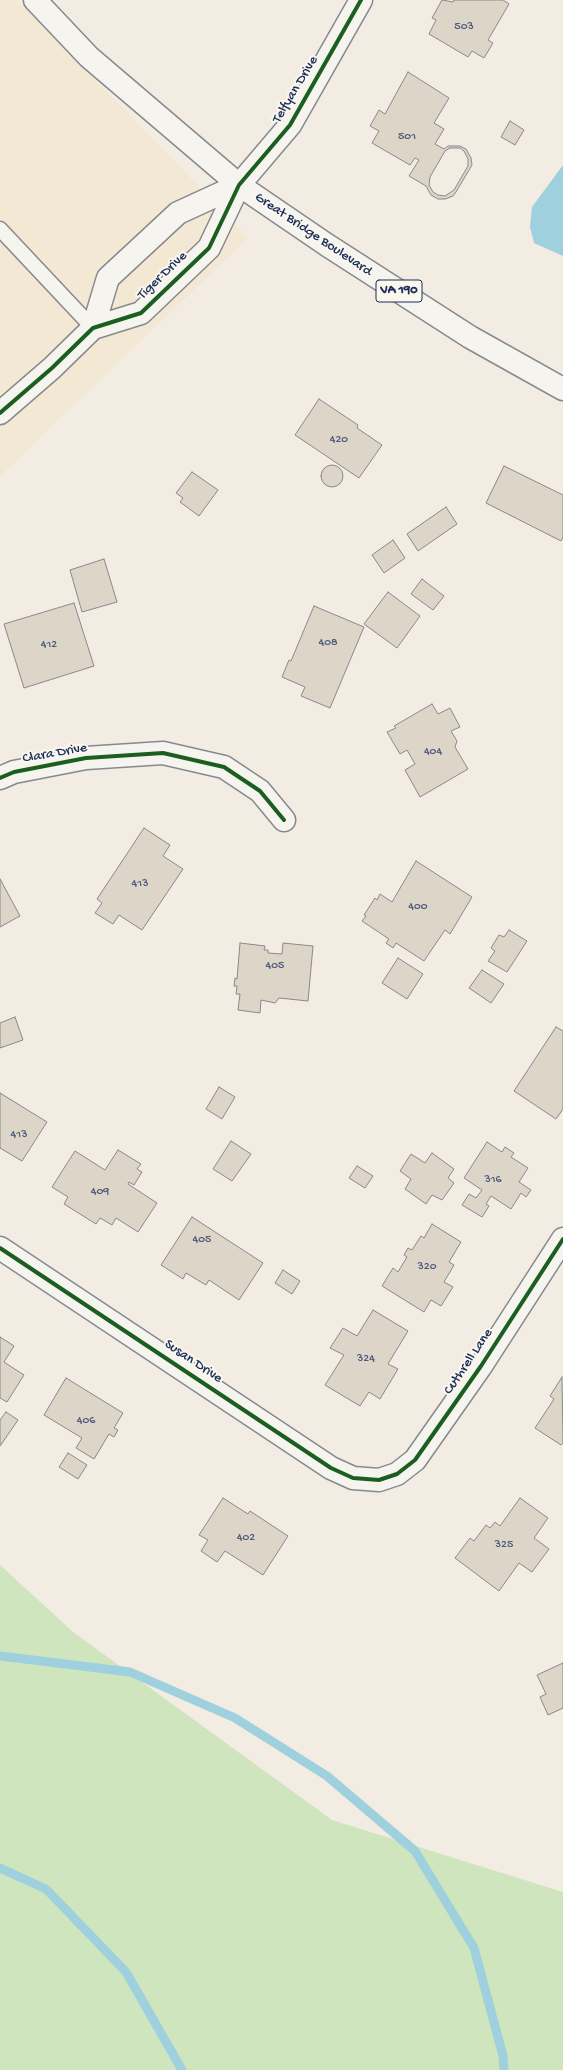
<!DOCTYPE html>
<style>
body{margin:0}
canvas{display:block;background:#f2ece2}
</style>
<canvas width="563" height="2070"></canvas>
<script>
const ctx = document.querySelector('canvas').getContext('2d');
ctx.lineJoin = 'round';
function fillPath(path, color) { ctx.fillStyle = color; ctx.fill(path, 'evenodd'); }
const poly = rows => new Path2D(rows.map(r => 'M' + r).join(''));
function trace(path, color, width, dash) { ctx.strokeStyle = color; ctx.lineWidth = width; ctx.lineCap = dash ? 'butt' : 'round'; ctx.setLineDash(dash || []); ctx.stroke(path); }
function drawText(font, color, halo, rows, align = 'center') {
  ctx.font = font + ' "Gochi Hand",sans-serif'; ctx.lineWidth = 4; ctx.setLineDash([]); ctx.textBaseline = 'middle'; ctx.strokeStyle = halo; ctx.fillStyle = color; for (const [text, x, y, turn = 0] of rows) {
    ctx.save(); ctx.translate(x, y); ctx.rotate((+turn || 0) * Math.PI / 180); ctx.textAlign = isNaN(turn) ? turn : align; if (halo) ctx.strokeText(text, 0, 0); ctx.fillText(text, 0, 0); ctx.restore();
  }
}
const built = poly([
 [0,0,18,0,248,238,0,476]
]);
const green = poly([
 [0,1565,73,1632,332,1820,563,1892,563,2070,0,2070]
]);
const water = poly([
 [563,165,563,256,534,243,530,227,532,207]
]);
const stream = poly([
 [0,1656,130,1672,235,1718,327,1776,415,1851,474,1948,503,2056,504,2070],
 [0,1868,46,1889,126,1972,182,2070]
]);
const building = poly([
 [442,0,453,2,454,0,503,0,509,4,488,40,493,43,484,58,472,51,468,57,429,34,436,20,432,18,442,0],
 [408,72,449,98,434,123,444,129,435,144,444,149,448,146,460,146,466,149,471,158,472,165,456,192,453,196,445,199,438,199,431,195,426,186,409,176,419,160,415,158,410,165,372,143,379,131,370,126,379,110,385,114,408,72],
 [450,148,460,148,464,151,468,159,468,166,454,190,445,196,438,195,433,192,429,185,430,177,445,151,450,148],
 [510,121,524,130,515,145,501,137,510,121],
 [319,399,358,425,357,428,382,445,359,478,295,435,319,399],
 '321 476a11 11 0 1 1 22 0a11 11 0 1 1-22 0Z',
 [504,466,563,495,563,537,561,541,486,503,504,466],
 [192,472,218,490,199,516,180,502,183,498,176,493,192,472],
 [446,507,457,524,418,551,407,534,446,507],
 [393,540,405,558,384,573,372,555,393,540],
 [104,559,117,602,82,612,70,570,104,559],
 [422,579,444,596,433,610,411,594,422,579],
 [388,592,420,616,397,648,364,624,388,592],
 [74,603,94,666,24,688,4,624,74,603],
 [314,606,364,627,330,708,301,696,305,687,282,677,289,660,291,661,314,606],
 [432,704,438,714,450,708,460,727,451,731,457,741,455,747,468,769,420,797,405,770,415,764,407,750,400,754,387,732,396,728,394,726,432,704],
 [144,828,170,845,163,856,183,869,142,930,119,915,113,924,95,913,102,903,97,899,144,828],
 [416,861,472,897,450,934,445,930,424,961,396,943,393,948,386,943,389,939,362,921,366,916,364,915,375,898,377,900,380,894,392,902,416,861],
 [0,879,20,916,0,927,0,879],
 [509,930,527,941,507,972,488,961,495,951,491,948,499,935,504,937,509,930],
 [240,943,265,946,264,950,268,950,268,953,282,954,283,943,313,946,308,1001,279,998,275,1003,261,1000,260,1013,238,1010,240,994,236,994,237,986,234,986,235,978,237,979,240,943],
 [398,958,423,974,407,999,382,983,398,958],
 [482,970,504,984,491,1003,469,988,482,970],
 [15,1017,23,1040,0,1048,0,1023,15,1017],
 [556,1027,563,1031,563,1109,556,1119,514,1091,556,1027],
 [219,1087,235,1097,222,1119,206,1109,219,1087],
 [0,1093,47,1122,22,1161,0,1148,0,1093],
 [231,1141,251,1154,232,1181,213,1169,231,1141],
 [487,1142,502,1152,505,1147,514,1153,511,1157,528,1168,519,1182,531,1190,526,1197,521,1193,511,1209,491,1196,486,1204,489,1206,482,1217,462,1205,469,1194,476,1198,482,1190,464,1178,487,1142],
 [118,1150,141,1164,137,1169,142,1172,134,1185,129,1182,128,1184,157,1203,138,1232,116,1218,112,1225,100,1218,96,1224,64,1204,68,1197,52,1187,75,1151,105,1170,118,1150],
 [432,1153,454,1169,448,1178,454,1183,442,1200,432,1195,426,1204,405,1189,411,1179,400,1171,411,1154,425,1163,432,1153],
 [357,1166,373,1176,365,1188,349,1178,357,1166],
 [192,1217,263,1263,239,1300,209,1280,206,1285,186,1273,183,1279,161,1265,192,1217],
 [432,1224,461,1242,449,1262,454,1265,444,1282,453,1287,441,1306,431,1300,424,1312,382,1286,393,1268,398,1272,407,1257,404,1255,408,1248,412,1250,421,1236,424,1238,432,1224],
 [283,1270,300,1281,292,1294,275,1283,283,1270],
 [373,1310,408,1331,388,1364,398,1369,380,1399,369,1392,360,1406,325,1385,344,1355,330,1348,343,1328,357,1336,373,1310],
 [0,1337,14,1346,4,1362,24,1375,7,1402,0,1398,0,1337],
 [562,1377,563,1443,561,1445,535,1428,554,1399,550,1396,562,1377],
 [66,1378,123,1413,114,1428,118,1430,114,1437,109,1434,94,1459,76,1448,82,1438,44,1415,66,1378],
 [6,1412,18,1420,0,1446,0,1420,6,1412],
 [68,1453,87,1465,78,1479,59,1467,68,1453],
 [223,1498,248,1514,250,1511,288,1536,263,1575,225,1551,217,1562,201,1551,208,1540,199,1535,223,1498],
 [520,1498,548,1518,534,1538,549,1549,532,1572,519,1563,499,1591,455,1558,470,1538,474,1541,486,1525,490,1528,495,1522,500,1526,520,1498],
 [563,1663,563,1708,548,1715,540,1697,546,1694,537,1675,563,1663]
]);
const lane = poly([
 [0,229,93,328]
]);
const street = poly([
 [93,328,108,278,178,213,239,185],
 [0,413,52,368,93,328,141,313,209,248,239,185,290,125,361,0],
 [0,778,14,772,86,758,163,753,224,767,260,791,284,820],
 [0,1248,331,1468,353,1478,379,1480,397,1474,415,1460,481,1366,563,1239]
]);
const primary = poly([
 [35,0,89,57,239,185,327,245,470,337,563,389]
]);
const cycleway = poly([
 [0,413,52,368,93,328,141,313,209,248,239,185,290,125,361,0],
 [0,778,14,772,86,758,163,753,224,767,260,791,284,820],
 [0,1248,331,1468,353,1478,379,1480,397,1474,415,1460,481,1366,563,1239]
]);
const numberNames = [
 ["503",464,27],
 ["501",407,137],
 ["420",339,440],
 ["408",328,643],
 ["412",49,645],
 ["404",433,752],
 ["413",140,884],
 ["400",418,907],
 ["405",275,966],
 ["413",19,1135],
 ["316",493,1180],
 ["409",100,1192],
 ["405",202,1240],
 ["320",427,1267],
 ["324",366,1359],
 ["406",86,1421],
 ["402",246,1538],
 ["325",504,1545]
];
const shields = [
 [399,291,46]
];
const shieldNames = [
 ["VA 190",399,291]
];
const streetNames = [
 ["Telfyan Drive",296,90,-59],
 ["Great Bridge Boulevard",313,235,34],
 ["Tiger Drive",163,276,-44],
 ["Clara Drive",55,754,-10],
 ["Susan Drive",193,1362,34],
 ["Cuthrell Lane",469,1362,-56]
];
fillPath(built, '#f3e8d4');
fillPath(green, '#cfe5bd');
fillPath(water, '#9fd0dd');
trace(stream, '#9fd0dd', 9);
fillPath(building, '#dcd5c8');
trace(building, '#88898d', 1);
trace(lane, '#88898d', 17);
trace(street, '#88898d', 25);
trace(primary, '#88898d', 25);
trace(lane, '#f5f4ef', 14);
trace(street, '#f5f4ef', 22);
trace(primary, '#f5f4ef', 22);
trace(cycleway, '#1b5e20', 4);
drawText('12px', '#4c5979', null, numberNames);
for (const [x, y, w] of shields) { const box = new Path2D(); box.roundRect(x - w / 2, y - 11, w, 22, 3); ctx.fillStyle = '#fbf7ec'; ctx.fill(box); trace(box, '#1b2f5e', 1); }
drawText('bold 13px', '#1b2f5e', null, shieldNames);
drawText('14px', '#1b2f5e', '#fbf7ec', streetNames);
</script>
